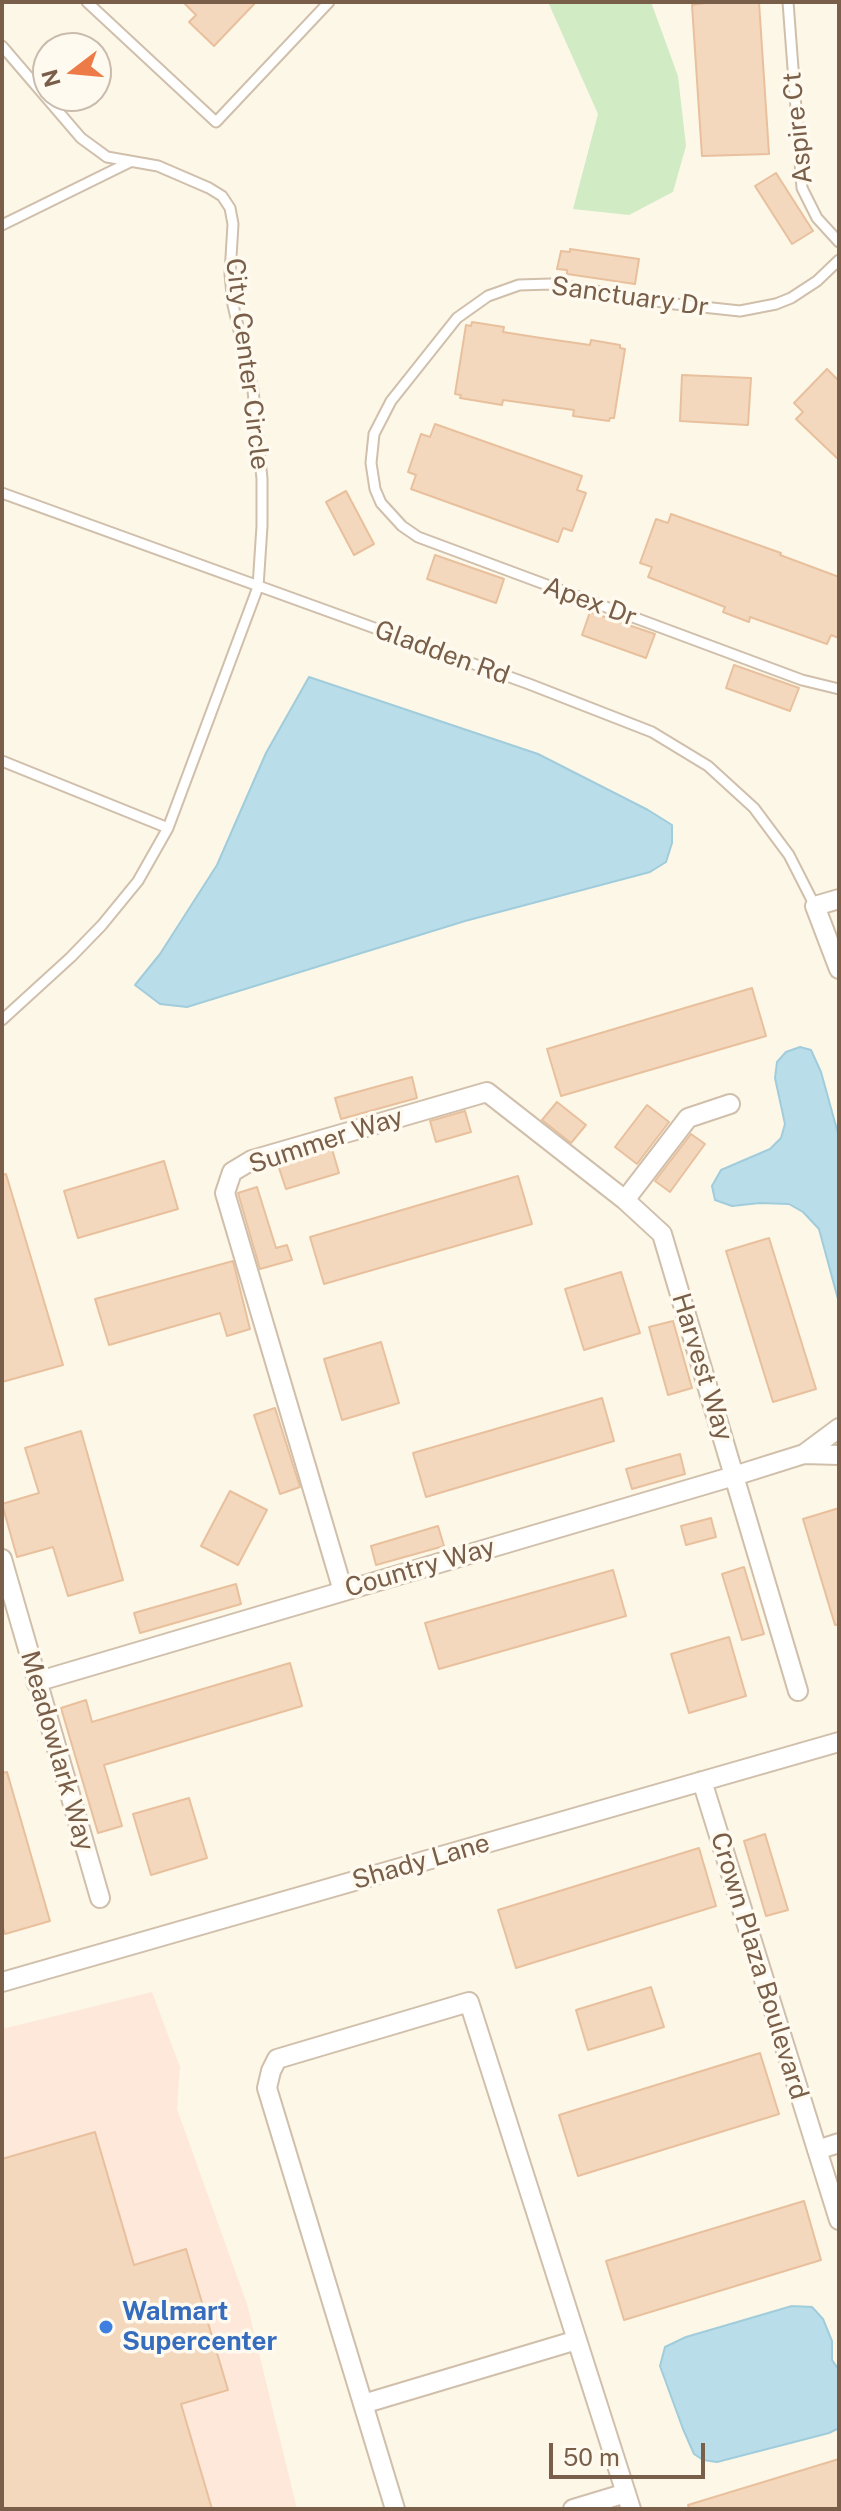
<!DOCTYPE html>
<style>
body{margin:0}
#map{position:relative;width:841px;height:2511px;overflow:hidden;background:#fdf7e7;font-family:"Public Sans",sans-serif}
canvas{display:block}
.frame{position:absolute;inset:0;border:4px solid #795f49;pointer-events:none}
.north{position:absolute;left:32px;top:32px;width:80px;height:80px;box-sizing:border-box;background:#fffaef;border:2px solid #c9bcad;border-radius:50%;rotate:254deg;font-size:22px;font-weight:700;line-height:32px;text-align:center;color:#795f49}
.north::after{content:'';display:block;margin:auto;width:28px;height:36px;background:#ed7b47;clip-path:polygon(50% 0,100% 100%,50% 72%,0 100%)}
.scale{position:absolute;left:549px;top:2443px;width:156px;height:36px;box-sizing:border-box;border:4px solid #795f49;border-top:0;padding-left:10px;font-size:24px;line-height:28px;white-space:nowrap;color:#795f49;-webkit-text-stroke:6px #fffaef;paint-order:stroke}
</style>
<div id="map">
<canvas width="841" height="2511"></canvas>
<div class="frame"></div>
<div class="north">N</div>
<div class="scale">50 m</div>
</div>
<script>
const ctx = document.querySelector('canvas').getContext('2d');
ctx.lineJoin = 'round';
function fillPath(path, color) { ctx.fillStyle = color; ctx.fill(path, 'evenodd'); }
const poly = rows => new Path2D(rows.map(r => 'M' + r).join(''));
function trace(path, color, width, dash) { ctx.strokeStyle = color; ctx.lineWidth = width; ctx.lineCap = dash ? 'butt' : 'round'; ctx.setLineDash(dash || []); ctx.stroke(path); }
function drawText(font, color, halo, rows, align = 'center') {
  ctx.font = font + ' "Public Sans",sans-serif'; ctx.lineWidth = 7; ctx.setLineDash([]); ctx.textBaseline = 'middle'; ctx.strokeStyle = halo; ctx.fillStyle = color; for (const [text, x, y, turn = 0] of rows) {
    ctx.save(); ctx.translate(x, y); ctx.rotate((+turn || 0) * Math.PI / 180); ctx.textAlign = isNaN(turn) ? turn : align; if (halo) ctx.strokeText(text, 0, 0); ctx.fillText(text, 0, 0); ctx.restore();
  }
}
const commercial = poly([
 [152,1992,180,2067,177,2109,247,2304,297,2509,2,2509,2,2029]
]);
const green = poly([
 [548,2,651,2,678,76,686,146,673,192,629,215,573,209,598,114]
]);
const water = poly([
 [309,677,538,754,648,810,672,825,672,843,666,862,650,872,465,921,187,1007,160,1004,135,985,160,954,217,865,266,753,309,677],
 [800,1047,811,1050,821,1072,839,1137,839,1303,819,1229,803,1212,789,1204,760,1203,732,1206,715,1200,712,1186,721,1170,770,1149,781,1138,785,1124,775,1078,777,1062,786,1052,800,1047],
 [792,2306,812,2307,823,2319,832,2341,832,2360,839,2370,839,2428,829,2433,717,2462,703,2460,694,2454,683,2429,660,2366,665,2347,686,2337,792,2306]
]);
const building = poly([
 [183,2,256,2,214,46,189,22,196,15,183,2],
 [712,2,759,2,769,154,702,156,692,5,712,2],
 [776,173,813,231,792,244,755,186,776,173],
 [570,249,639,259,635,284,567,274,567,270,557,269,561,251,570,252,570,249],
 [472,322,504,327,503,332,541,338,590,345,591,340,620,345,620,348,625,349,614,418,610,418,609,421,573,416,574,410,503,400,502,405,460,398,461,395,455,394,466,325,471,326,472,322],
 [827,369,839,381,839,460,796,419,803,412,794,403,827,369],
 [682,375,751,378,748,425,680,421,682,375],
 [435,424,582,476,577,490,586,493,572,531,563,528,558,542,411,489,416,475,408,472,421,434,430,437,435,424],
 [346,491,374,544,354,555,326,502,346,491],
 [671,514,781,553,780,555,839,577,839,638,831,635,827,644,750,617,749,622,723,612,725,607,648,577,652,567,640,563,656,519,668,523,671,514],
 [435,555,504,579,496,603,427,579,435,555],
 [590,612,655,634,646,658,582,635,590,612],
 [734,665,799,688,790,711,726,688,734,665],
 [752,988,766,1036,561,1096,547,1049,752,988],
 [412,1077,417,1098,341,1119,335,1098,412,1077],
 [557,1102,586,1125,571,1143,542,1120,557,1102],
 [647,1105,669,1122,637,1164,615,1147,647,1105],
 [465,1111,471,1132,436,1142,430,1121,465,1111],
 [691,1134,705,1144,670,1192,655,1181,691,1134],
 [332,1149,339,1173,286,1189,278,1165,332,1149],
 [164,1161,178,1209,78,1238,64,1191,164,1161],
 [6,1174,63,1365,2,1382,2,1175,6,1174],
 [518,1176,532,1224,324,1284,310,1237,518,1176],
 [257,1187,276,1248,287,1245,292,1260,260,1269,238,1193,257,1187],
 [769,1238,816,1389,773,1402,726,1251,769,1238],
 [233,1261,250,1329,227,1336,220,1313,109,1345,95,1299,233,1261],
 [621,1272,640,1333,584,1350,565,1289,621,1272],
 [673,1321,692,1388,668,1395,649,1327,673,1321],
 [381,1342,399,1403,342,1420,324,1359,381,1342],
 [602,1398,614,1441,426,1497,413,1453,602,1398],
 [275,1408,300,1487,280,1494,254,1415,275,1408],
 [81,1431,123,1580,68,1596,53,1547,17,1557,2,1504,39,1493,25,1448,81,1431],
 [680,1454,685,1474,632,1489,626,1469,680,1454],
 [230,1491,267,1510,238,1565,201,1546,230,1491],
 [839,1508,839,1624,835,1625,803,1519,839,1508],
 [711,1518,716,1537,686,1545,681,1526,711,1518],
 [438,1526,444,1546,376,1565,371,1546,438,1526],
 [744,1567,764,1634,742,1640,722,1574,744,1567],
 [613,1570,626,1616,439,1669,425,1623,613,1570],
 [236,1584,241,1604,140,1633,134,1613,236,1584],
 [729,1637,746,1696,689,1713,671,1654,729,1637],
 [290,1663,302,1706,104,1765,122,1826,98,1833,61,1708,86,1700,92,1722,290,1663],
 [7,1772,50,1921,5,1934,2,1924,2,1773,7,1772],
 [189,1798,207,1858,151,1875,133,1814,189,1798],
 [765,1834,788,1910,766,1916,744,1841,765,1834],
 [699,1848,716,1906,516,1968,498,1910,699,1848],
 [651,1987,664,2027,588,2050,576,2010,651,1987],
 [760,2053,779,2114,578,2176,559,2115,760,2053],
 [95,2132,134,2265,186,2249,228,2390,181,2404,212,2509,2,2509,2,2159,95,2132],
 [804,2201,821,2260,624,2320,606,2261,804,2201],
 [839,2459,839,2509,689,2509,688,2505,839,2459]
]);
const lane = poly([
 [87,2,216,122,329,2],
 [788,2,802,188,817,218,839,242],
 [2,46,81,138,107,157,158,166,209,188,222,196,230,208,233,224,230,274,233,305,253,390,262,479,262,526,258,587,168,828,138,881,102,925,71,957,2,1020],
 [2,225,130,162],
 [839,260,817,281,791,298,776,304,740,311,675,304,551,284,519,285,488,296,457,318,391,401,374,434,371,463,375,489,381,503,402,526,418,537,802,680,839,689],
 [2,493,529,684,652,732,708,766,754,808,789,855,815,906],
 [2,761,168,828]
]);
const street = poly([
 [839,899,815,906,839,969],
 [625,1200,688,1118,730,1104],
 [804,1454,839,1455],
 [2,1559,100,1898],
 [343,1591,225,1193,232,1172,252,1160,487,1092,625,1200,662,1234,798,1691],
 [36,1682,734,1476,804,1454,839,1428],
 [702,1781,839,2220],
 [2,1982,839,1742],
 [817,2150,839,2143],
 [363,2404,577,2340],
 [395,2509,267,2088,271,2071,277,2059,469,2002,631,2509],
 [573,2509,626,2493]
]);
const markers = [
 [106,2327,8,"#3f7fe0"]
];
const streetNames = [
 ["Aspire Ct",798,128,-96],
 ["Sanctuary Dr",630,297,8],
 ["City Center Circle",247,364,83],
 ["Apex Dr",590,602,20],
 ["Gladden Rd",442,653,20],
 ["Summer Way",326,1141,-18],
 ["Harvest Way",702,1367,73],
 ["Country Way",420,1568,-16],
 ["Meadowlark Way",57,1751,74],
 ["Shady Lane",421,1862,-16],
 ["Crown Plaza Boulevard",759,1966,73]
];
const shopNames = [
 ["Walmart",122,2312],
 ["Supercenter",122,2342]
];
fillPath(commercial, '#fee8da');
fillPath(green, '#d1ecc4');
fillPath(water, '#badee9');
trace(water, '#a0ccdb', 2);
fillPath(building, '#f4d8bd');
trace(building, '#e8c09d', 2);
trace(lane, '#d0bfab', 13);
trace(street, '#d0bfab', 22);
trace(lane, '#fff', 9);
trace(street, '#fff', 18);
for (const [x, y, r, color] of markers) { const dot = new Path2D(); dot.arc(x, y, r, 0, 2 * Math.PI); ctx.fillStyle = color; ctx.fill(dot); trace(dot, '#fffaef', 3); }
drawText('26px', '#795f49', '#fffaef', streetNames);
drawText('bold 26px', '#366cbe', '#fffaef', shopNames, 'left');
</script>
